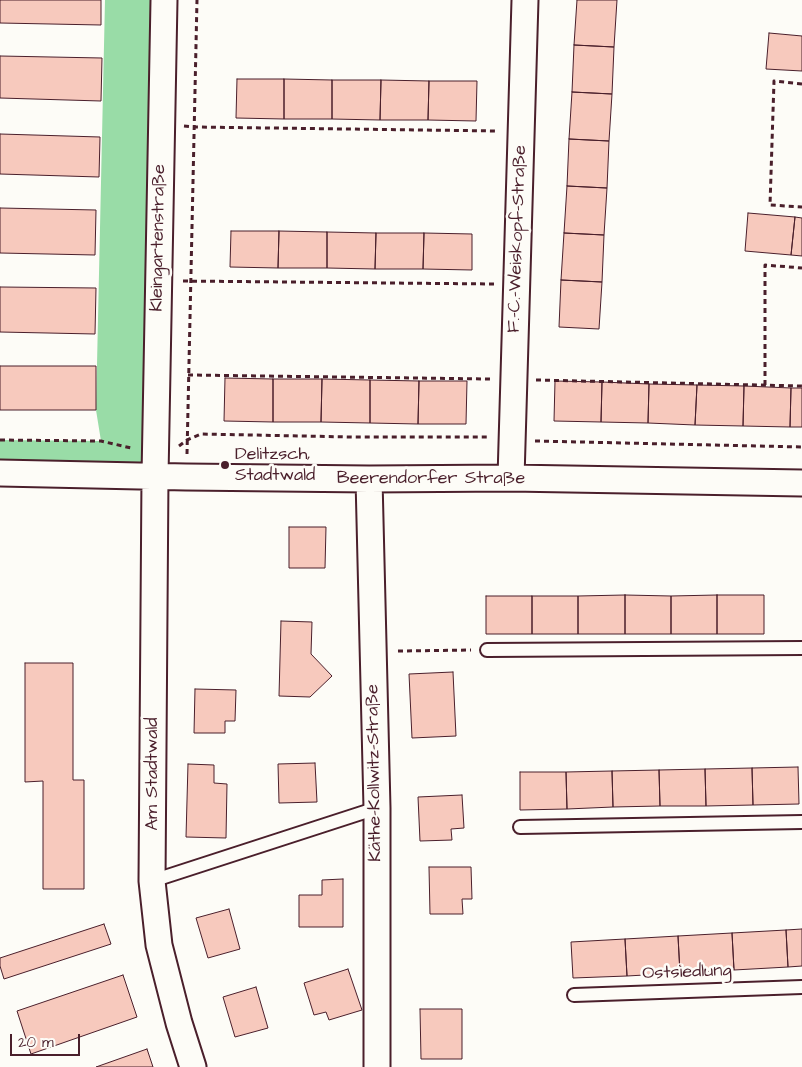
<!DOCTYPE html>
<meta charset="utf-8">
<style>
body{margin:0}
#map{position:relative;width:802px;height:1067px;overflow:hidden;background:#fdfcf7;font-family:"Architects Daughter",sans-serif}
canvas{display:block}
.scale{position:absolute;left:10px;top:1034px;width:70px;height:22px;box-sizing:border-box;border:2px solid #4a1f2b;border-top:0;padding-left:6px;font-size:15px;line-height:18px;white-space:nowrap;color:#4a1f2b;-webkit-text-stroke:4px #fdfcf7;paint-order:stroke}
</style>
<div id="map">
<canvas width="802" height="1067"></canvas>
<div class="scale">20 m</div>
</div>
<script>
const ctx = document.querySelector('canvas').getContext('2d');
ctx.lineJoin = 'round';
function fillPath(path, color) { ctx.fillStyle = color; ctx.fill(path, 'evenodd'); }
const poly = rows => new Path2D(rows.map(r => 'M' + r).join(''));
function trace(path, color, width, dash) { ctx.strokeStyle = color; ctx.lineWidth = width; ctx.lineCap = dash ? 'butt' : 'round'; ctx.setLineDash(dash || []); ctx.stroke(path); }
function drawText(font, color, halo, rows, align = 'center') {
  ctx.font = font + ' "Architects Daughter",sans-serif'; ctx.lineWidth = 5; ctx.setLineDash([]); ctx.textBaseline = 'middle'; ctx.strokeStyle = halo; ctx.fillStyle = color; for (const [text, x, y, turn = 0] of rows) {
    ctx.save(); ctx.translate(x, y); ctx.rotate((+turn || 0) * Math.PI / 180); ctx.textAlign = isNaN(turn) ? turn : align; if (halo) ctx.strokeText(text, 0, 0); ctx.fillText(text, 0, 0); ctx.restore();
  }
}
const green = poly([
 [105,0,164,0,155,476,0,473,0,440,101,441,96,410]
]);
const building = poly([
 [0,0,101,0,101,25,0,23,0,0],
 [577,0,617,0,614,47,574,45,577,0],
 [769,33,802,36,802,71,766,69,769,33],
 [574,45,614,47,612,94,572,92,574,45],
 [0,56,102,58,101,101,0,98,0,56],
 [237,79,284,79,284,119,236,118,237,79],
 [284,79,332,80,332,119,284,119,284,79],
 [332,80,381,80,380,120,332,119,332,80],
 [381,80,429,81,428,120,380,120,381,80],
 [429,81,477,81,476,121,428,120,429,81],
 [572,92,612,94,609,141,569,139,572,92],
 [0,134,100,137,99,177,0,174,0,134],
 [569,139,609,141,607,188,567,186,569,139],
 [567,186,607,188,604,235,564,233,567,186],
 [0,208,96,210,95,255,0,253,0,208],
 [748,213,795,217,791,255,745,251,748,213],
 [795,217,802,218,802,256,791,255,795,217],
 [231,231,279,231,278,268,230,267,231,231],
 [279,231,327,232,327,268,278,268,279,231],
 [327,232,376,233,375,269,327,268,327,232],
 [376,233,424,233,423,269,375,269,376,233],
 [424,233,472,234,472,270,423,269,424,233],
 [564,233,604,235,602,282,561,280,564,233],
 [561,280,602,282,599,329,559,327,561,280],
 [0,287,96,288,95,334,0,332,0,287],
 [0,366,96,366,96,410,0,410,0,366],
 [225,378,273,379,273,422,224,421,225,378],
 [273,379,322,379,321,422,273,422,273,379],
 [322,379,370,380,370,423,321,422,322,379],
 [370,380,419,381,418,424,370,423,370,380],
 [419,381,467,381,466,424,418,424,419,381],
 [555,381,602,382,601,422,554,421,555,381],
 [602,382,649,384,648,423,601,422,602,382],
 [649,384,697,385,695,425,648,423,649,384],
 [697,385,744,386,743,426,695,425,697,385],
 [744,386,791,388,790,427,743,426,744,386],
 [791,388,802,388,802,427,790,427,791,388],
 [289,527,326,527,325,568,289,568,289,527],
 [625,595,625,634,578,634,578,596,625,595],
 [625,595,671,596,671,634,625,634,625,595],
 [717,595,764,595,764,634,717,634,717,595],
 [717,595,717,634,671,634,671,596,717,595],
 [486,596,532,596,532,634,486,634,486,596],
 [532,596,578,596,578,634,532,634,532,596],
 [281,621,312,622,311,654,332,676,310,697,279,696,281,621],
 [25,663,73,663,73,780,84,780,84,889,43,889,43,781,25,782,25,663],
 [453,672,456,736,412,738,409,674,453,672],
 [195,689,236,690,235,721,225,721,225,733,194,733,195,689],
 [315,763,317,802,279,803,278,764,315,763],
 [188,764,214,765,214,783,227,784,226,838,186,837,188,764],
 [798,767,799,804,753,805,752,768,798,767],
 [752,768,753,805,706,806,705,769,752,768],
 [705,769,706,806,660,806,659,770,705,769],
 [659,770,660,806,613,807,612,771,659,770],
 [612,771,613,807,567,809,566,772,612,771],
 [520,772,566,772,567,809,520,810,520,772],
 [462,795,464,828,451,829,452,840,420,841,418,797,462,795],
 [429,867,471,867,472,899,462,899,463,914,430,914,429,867],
 [343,879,343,927,299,927,299,895,322,895,322,880,343,879],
 [229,909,240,949,208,958,196,918,229,909],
 [104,924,111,944,4,979,0,966,0,958,104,924],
 [802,929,802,966,788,967,786,930,802,929],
 [786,930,788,967,734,970,732,933,786,930],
 [732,933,734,970,680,973,678,936,732,933],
 [678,936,680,973,627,976,625,939,678,936],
 [625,939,627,976,573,978,571,942,625,939],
 [348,969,362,1010,329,1020,326,1012,314,1015,304,983,348,969],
 [123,975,137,1017,31,1054,17,1011,123,975],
 [256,987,268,1028,235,1037,223,997,256,987],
 [420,1009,462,1009,462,1059,421,1059,420,1009],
 [147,1049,153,1067,96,1067,147,1049]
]);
const path = poly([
 [802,84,774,81,770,205,802,207],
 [184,126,194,127,498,131],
 [183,281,494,284],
 [188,375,490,379],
 [536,380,802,386],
 [765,385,765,265,802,268],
 [0,440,101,441,131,448],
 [535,441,802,447],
 [179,446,187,440,201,434,352,437,489,437],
 [187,454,197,0],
 [398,651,471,650]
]);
const lane = poly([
 [487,650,802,648],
 [520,827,802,822],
 [152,881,377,808],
 [574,995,802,987]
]);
const street = poly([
 [164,0,155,476,152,881,159,945,179,1023,193,1067],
 [0,473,186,477,369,479,511,478,802,483],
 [511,478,525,0],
 [369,479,377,808,377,1067]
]);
const markers = [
 [225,465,5,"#4a1f2b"]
];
const streetNames = [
 ["Kleingartenstraße",159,238,-89],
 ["F.-C.-Weiskopf-Straße",518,239,-88],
 ["Beerendorfer Straße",431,479],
 ["Käthe-Kollwitz-Straße",375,773,-91],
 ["Am Stadtwald",153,774,-90],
 ["Ostsiedlung",687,973,-2]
];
const poiNames = [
 ["Delitzsch,",235,455],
 ["Stadtwald",235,476]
];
fillPath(green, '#99dca7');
fillPath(building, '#f7c9bd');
trace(building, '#4a1f2b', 1);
trace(lane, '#4a1f2b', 16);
trace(street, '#4a1f2b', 29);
trace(path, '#4a1f2b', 3, [5, 4]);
trace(lane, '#fdfcf7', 12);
trace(street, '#fdfcf7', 25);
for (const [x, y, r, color] of markers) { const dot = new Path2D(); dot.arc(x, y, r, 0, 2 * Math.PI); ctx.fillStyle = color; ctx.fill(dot); trace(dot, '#fdfcf7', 2); }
drawText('18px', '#4a1f2b', '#fdfcf7', streetNames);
drawText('18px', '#4a1f2b', '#fdfcf7', poiNames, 'left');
</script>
